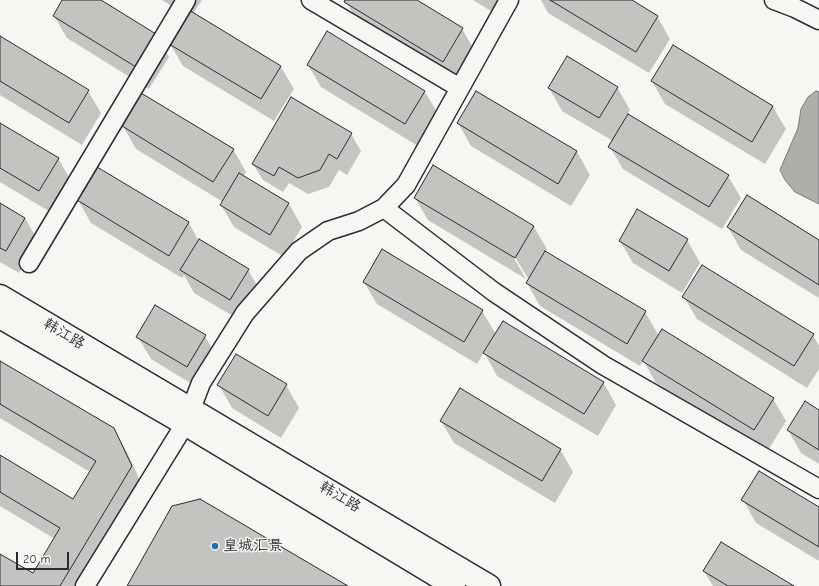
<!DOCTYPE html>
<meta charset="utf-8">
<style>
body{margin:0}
#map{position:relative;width:819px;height:586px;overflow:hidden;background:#f6f6f2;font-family:"Comic Neue",sans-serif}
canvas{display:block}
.scale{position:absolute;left:16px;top:552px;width:53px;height:18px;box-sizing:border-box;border:2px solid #2b2b2b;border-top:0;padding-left:5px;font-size:12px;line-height:14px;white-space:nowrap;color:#2b2b2b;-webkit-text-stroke:3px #f6f6f2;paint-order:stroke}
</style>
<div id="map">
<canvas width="819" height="586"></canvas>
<div class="scale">20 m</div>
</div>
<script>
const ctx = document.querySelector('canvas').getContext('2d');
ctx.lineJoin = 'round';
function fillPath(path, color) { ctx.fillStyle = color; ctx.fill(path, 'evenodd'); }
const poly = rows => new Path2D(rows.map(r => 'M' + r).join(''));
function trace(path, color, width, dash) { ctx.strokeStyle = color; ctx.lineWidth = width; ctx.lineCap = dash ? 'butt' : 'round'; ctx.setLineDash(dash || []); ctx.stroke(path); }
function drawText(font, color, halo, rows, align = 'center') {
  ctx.font = font + ' "Comic Neue","LXGW WenKai TC",sans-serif'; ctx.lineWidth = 3; ctx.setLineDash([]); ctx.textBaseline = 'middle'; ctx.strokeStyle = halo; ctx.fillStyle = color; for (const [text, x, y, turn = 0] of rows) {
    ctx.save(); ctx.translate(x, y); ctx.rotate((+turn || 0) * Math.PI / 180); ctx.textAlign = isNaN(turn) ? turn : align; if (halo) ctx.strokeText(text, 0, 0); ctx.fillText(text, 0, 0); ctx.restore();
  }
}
const water = poly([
 [816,91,819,92,819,204,795,192,785,180,780,170,798,128,801,109,808,97,816,91]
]);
const shadow = poly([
 [63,0,99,0,156,35,169,57,149,89,67,38,54,16],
 [162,0,202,0,193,14,281,67,294,89,274,121,183,66,170,44,187,16],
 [347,0,415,0,462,29,475,51,456,84,359,24,346,2],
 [473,0,505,0,496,14],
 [541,0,630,0,657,16,670,39,649,73,548,13],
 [0,37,88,91,101,113,82,145,0,95],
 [308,65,425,92,438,114,418,146,321,87],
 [652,81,773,107,786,129,765,164,665,104],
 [617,87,630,110,627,115,728,176,741,198,722,229,623,169,610,147,613,141,562,111,549,88],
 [477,92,577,152,590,175,571,206,471,146,458,123],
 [0,124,58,158,71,181,52,213,0,182],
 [123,126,233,149,246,172,243,177,289,204,302,227,284,257,234,227,221,205,223,202,136,149],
 [351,134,361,151,347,175,339,170,329,187,308,194,289,183,283,192,263,180,253,164],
 [434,167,534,227,547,249,545,252,645,312,659,336,773,399,786,421,767,452,656,383,643,360,640,366,540,306,527,283,529,280,513,254,512,255,526,279,428,220,415,198],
 [97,168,189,223,198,240,248,270,261,292,243,322,194,293,184,275,182,278,91,223,78,200],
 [0,204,25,218,38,241,19,273,0,262],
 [728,227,819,242,819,298,741,250],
 [687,240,700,263,682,293,633,263,620,241],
 [364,282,482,311,496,334,603,382,616,405,598,436,497,376,484,352,477,364,377,304],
 [684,297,813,335,819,346,819,369,807,388,697,319],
 [205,336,218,359,200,389,151,359,138,337],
 [0,362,114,429,127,452,144,489,86,586,0,586,0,555,34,575,55,539,0,506,0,457,73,501,90,472,0,418],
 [219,385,286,385,299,408,281,438,232,408],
 [819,411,819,464,801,453,788,430],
 [441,421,560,449,573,472,555,503,454,443],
 [743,500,819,508,819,561,756,523],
 [704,571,792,586,713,586]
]);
const building = poly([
 [62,0,101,0,156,34,136,67,53,16,62,0],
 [345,0,417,0,463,28,443,62,344,2,345,0],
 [550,0,632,0,658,16,636,52,550,0],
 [189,10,281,66,261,99,169,44,189,10],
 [327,31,425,91,405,124,307,65,327,31],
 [0,36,89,90,69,123,0,81,0,36],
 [673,45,773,106,752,142,651,81,673,45],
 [567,56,618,87,599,118,548,88,567,56],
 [476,91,577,151,558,184,457,123,476,91],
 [141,93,234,149,213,182,122,126,141,93],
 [291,97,352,133,337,159,329,154,320,170,298,178,279,167,274,176,252,164,291,97],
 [628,114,729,175,709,207,608,147,628,114],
 [0,123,59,158,39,191,0,168,0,123],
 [433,165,534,226,515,258,414,198,433,165],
 [97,167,189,222,169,256,77,200,97,167],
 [239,173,289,203,270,235,220,205,239,173],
 [747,195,819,240,819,285,727,227,747,195],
 [0,203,25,218,6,251,0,248,0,203],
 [637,209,688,239,669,271,619,241,637,209],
 [199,239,249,269,230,300,180,270,199,239],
 [382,249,483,310,464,342,363,282,382,249],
 [545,251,646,311,627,344,526,283,545,251],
 [702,265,814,334,794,366,682,297,702,265],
 [155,305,206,335,187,367,136,337,155,305],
 [503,321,604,382,584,414,483,353,503,321],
 [662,329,774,398,754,430,642,361,662,329],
 [236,354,287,384,268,416,217,385,236,354],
 [0,361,114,428,132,466,60,586,0,586,0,554,33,573,60,528,0,492,0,455,73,499,96,461,0,404,0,361],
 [460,388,561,449,542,481,440,421,460,388],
 [805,401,819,410,819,450,787,430,805,401],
 [759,471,819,507,819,547,741,500,759,471],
 [200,499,348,586,127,586,172,506,200,499],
 [721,542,794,586,728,586,703,571,721,542]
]);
const minor = poly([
 [311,0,460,88],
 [774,0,795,8,819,20],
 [384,208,494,292,603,365,819,489],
 [29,263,186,0],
 [191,409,201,383,245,313,299,251,328,231,359,221,384,208,406,185,509,0],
 [85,586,185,424]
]);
const tertiary = poly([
 [0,296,489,586],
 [0,317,185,424,454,586]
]);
const markers = [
 [215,546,4,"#1f6fb2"]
];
const streetNames = [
 ["韩江路",64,334,31],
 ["韩江路",340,497,31]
];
const poiNames = [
 ["皇城汇景",223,546]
];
fillPath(water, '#aeaeab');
trace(water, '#7a7a78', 1);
fillPath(shadow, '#0003');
fillPath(building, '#c3c3c0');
trace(building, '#2b2b2b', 1);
trace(minor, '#2b2b2b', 21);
trace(tertiary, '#2b2b2b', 25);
trace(minor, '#f6f6f2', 18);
trace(tertiary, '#f6f6f2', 22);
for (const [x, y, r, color] of markers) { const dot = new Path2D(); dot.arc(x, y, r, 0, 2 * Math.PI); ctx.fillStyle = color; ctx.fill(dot); trace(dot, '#f6f6f2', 1.5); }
drawText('15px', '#2b2b2b', '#f6f6f2', streetNames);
drawText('15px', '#2b2b2b', '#f6f6f2', poiNames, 'left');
</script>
